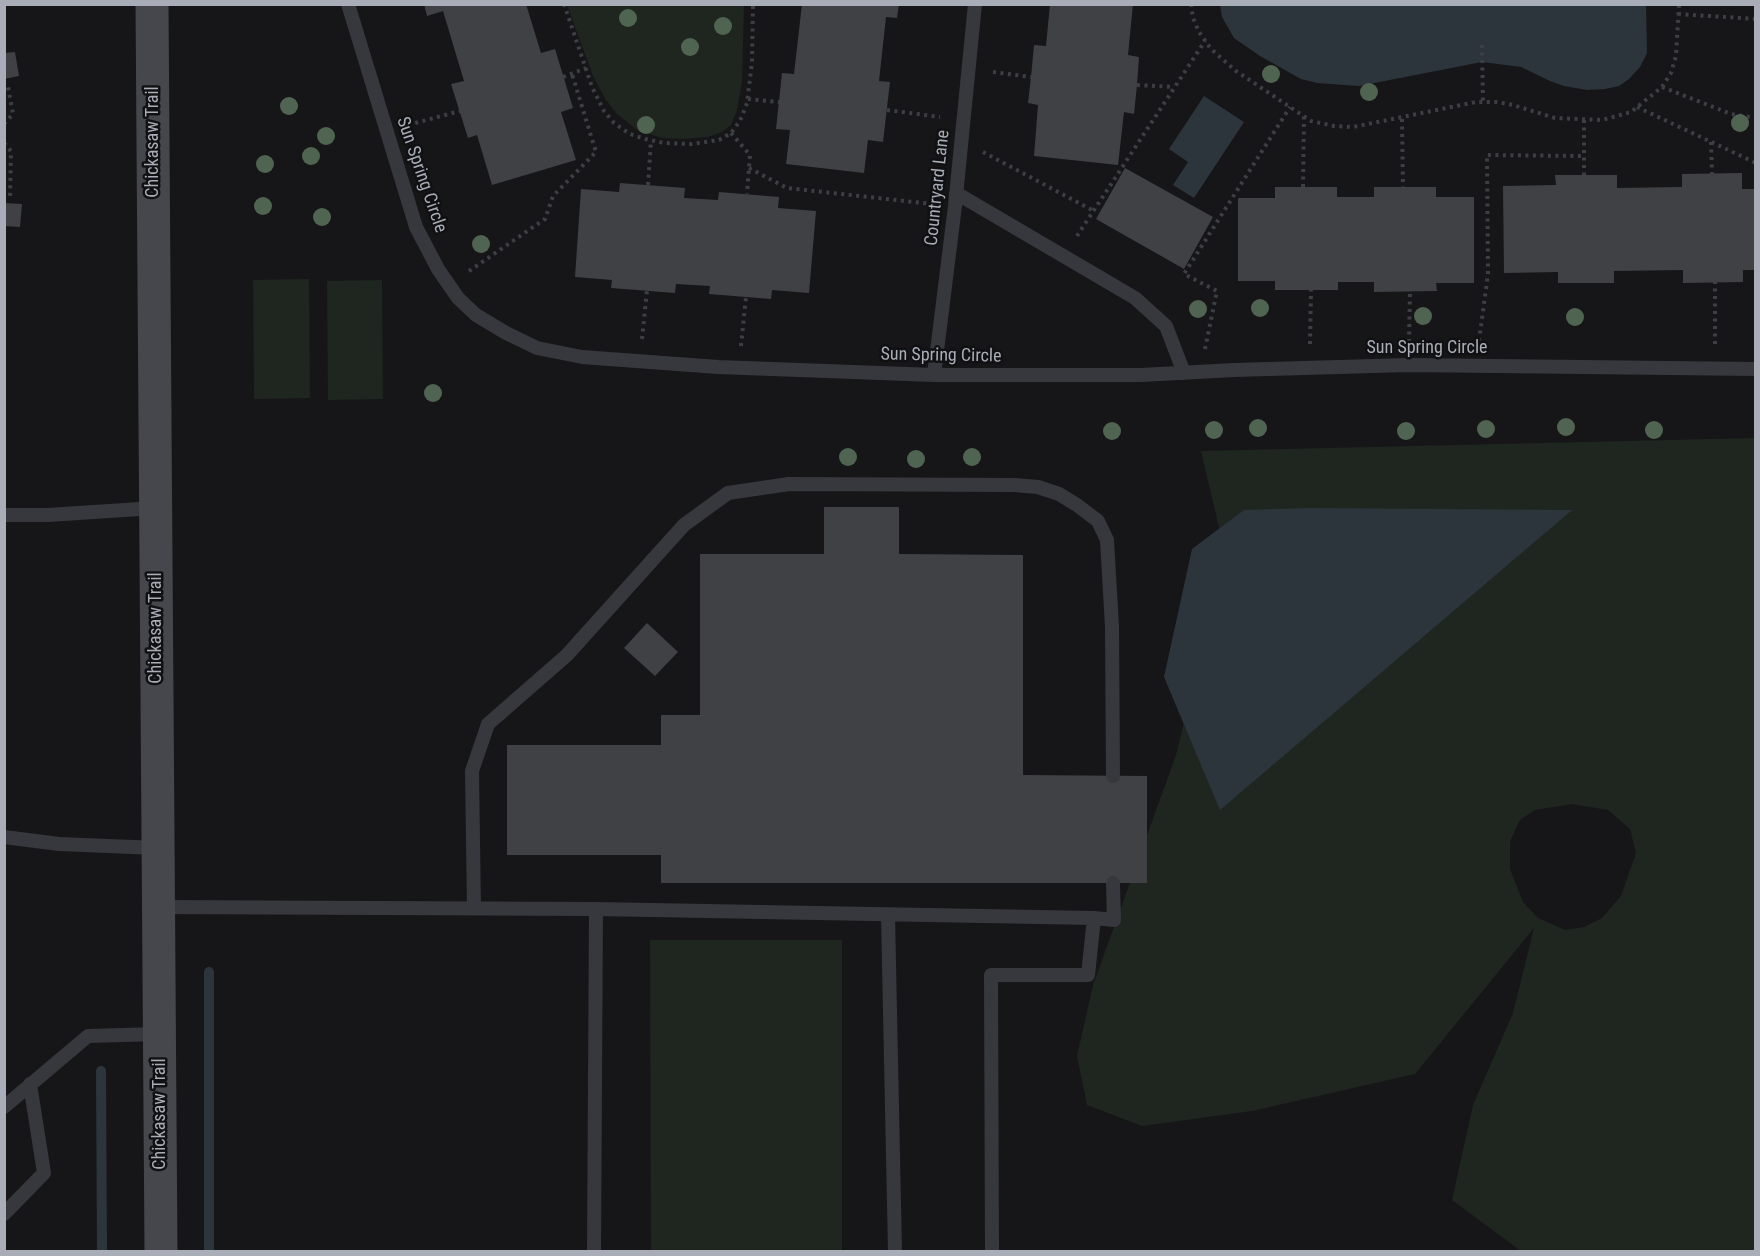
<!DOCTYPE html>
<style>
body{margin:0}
#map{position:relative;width:1760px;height:1256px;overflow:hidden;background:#161618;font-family:"Roboto Condensed",sans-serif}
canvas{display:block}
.frame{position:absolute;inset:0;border:6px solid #a8adb8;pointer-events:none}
</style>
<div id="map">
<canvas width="1760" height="1256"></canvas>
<div class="frame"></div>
</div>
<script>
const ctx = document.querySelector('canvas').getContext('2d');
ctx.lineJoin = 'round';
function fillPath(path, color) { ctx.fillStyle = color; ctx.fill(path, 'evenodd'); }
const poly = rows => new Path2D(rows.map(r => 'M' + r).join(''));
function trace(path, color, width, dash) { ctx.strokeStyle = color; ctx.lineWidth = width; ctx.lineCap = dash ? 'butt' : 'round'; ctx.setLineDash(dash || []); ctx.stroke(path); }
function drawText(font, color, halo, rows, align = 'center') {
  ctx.font = font + ' "Roboto Condensed",sans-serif'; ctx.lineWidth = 5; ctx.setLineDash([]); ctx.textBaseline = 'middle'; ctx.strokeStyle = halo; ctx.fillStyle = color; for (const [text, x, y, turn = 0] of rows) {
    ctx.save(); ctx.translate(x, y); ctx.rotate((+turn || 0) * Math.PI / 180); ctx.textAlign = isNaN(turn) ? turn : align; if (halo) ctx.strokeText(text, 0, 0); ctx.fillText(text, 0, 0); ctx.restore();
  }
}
const green = poly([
 [567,5,744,5,742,82,737,110,731,125,722,132,707,137,684,139,662,138,637,130,617,114,606,100,593,76],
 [309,279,310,398,254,399,253,280],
 [382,280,383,399,328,400,327,281],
 [1755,438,1755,1251,1521,1251,1452,1200,1473,1105,1513,1013,1534,928,1415,1074,1252,1111,1142,1126,1087,1105,1077,1056,1093,985,1176,755,1225,553,1201,451],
 [1572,804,1608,810,1630,829,1636,853,1621,896,1602,918,1584,927,1565,930,1538,918,1523,902,1510,869,1510,841,1520,820,1535,810],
 [650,940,842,940,842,1251,651,1251]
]);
const water = poly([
 [1220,5,1646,5,1647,53,1640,67,1629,79,1619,86,1605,89,1587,90,1564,86,1550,81,1521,67,1482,62,1359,86,1317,83,1301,79,1260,56,1234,38,1222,17],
 [1204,96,1244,122,1194,198,1173,185,1188,162,1169,149],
 [1310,508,1572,510,1220,810,1164,677,1192,549,1244,510]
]);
const stream = poly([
 [101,1071,102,1252],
 [209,1252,209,972]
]);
const building = poly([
 [424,4,526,4,541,53,555,49,573,108,561,112,576,160,492,185,477,135,468,138,451,84,464,81,443,11,427,16],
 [802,4,899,4,897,18,886,17,879,81,890,82,883,142,868,140,864,173,786,164,790,130,776,129,782,73,794,74],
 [1050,4,1133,4,1128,55,1139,57,1137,85,1134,114,1124,112,1118,165,1034,156,1038,105,1028,103,1031,77,1034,45,1046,46],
 [15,52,19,76,4,79,4,53],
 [1125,168,1213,217,1184,269,1096,219],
 [1742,173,1742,189,1756,189,1756,270,1743,270,1743,282,1683,283,1683,270,1614,271,1614,283,1558,283,1558,272,1504,273,1503,186,1556,185,1555,175,1617,175,1617,188,1682,187,1682,174],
 [620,183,685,188,684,198,718,200,719,192,779,197,778,208,816,211,809,293,772,290,771,299,746,297,709,294,710,286,676,284,675,293,611,288,612,280,575,277,581,189,619,192],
 [1275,187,1337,187,1337,197,1374,197,1374,187,1436,187,1436,197,1474,197,1474,283,1436,283,1437,291,1374,292,1374,282,1338,282,1338,290,1275,290,1275,281,1238,281,1238,198,1275,198],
 [4,203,22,204,20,227,4,226],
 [824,507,899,507,899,554,1023,555,1023,775,1147,776,1147,883,661,883,661,855,507,855,507,745,661,745,661,715,700,715,700,554,824,554],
 [647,623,678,652,655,676,624,648]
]);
const path = poly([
 [564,4,592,87,604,111,614,123,630,134,645,139,664,143,692,144,719,140,731,133,740,121,747,103,752,62,753,4],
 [1191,4,1193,18,1199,32,1211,49,1236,71,1311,121,1334,126,1353,127,1476,102,1497,102,1513,105,1555,118,1602,120,1631,112,1662,87,1671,73,1676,56,1679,4],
 [1678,14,1756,19],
 [1482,45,1483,102],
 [993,72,1031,77],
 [563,77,586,68],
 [1137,85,1174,87],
 [1662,87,1731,114,1756,118],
 [748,99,779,102],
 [1637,107,1756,163],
 [887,110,940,117],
 [1402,119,1403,187],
 [1584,120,1584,175],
 [4,124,13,114,8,87],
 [408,125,460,111],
 [731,133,750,155,747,194],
 [1711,142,1712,174],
 [4,143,11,151,10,198],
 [983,152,1094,211],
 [749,168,787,188,932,204],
 [648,185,651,141],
 [1303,187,1304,116],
 [1077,236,1205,41],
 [469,271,545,219,553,196,596,152,572,74],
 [642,339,647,290],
 [1479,341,1488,274,1487,155,1584,156],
 [1409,342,1410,291],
 [1310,344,1311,290],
 [1715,344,1715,282],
 [741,346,746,297],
 [1205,349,1217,291,1184,274,1290,107]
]);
const lane = poly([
 [348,4,416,227,438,269,458,298,476,315,506,333,537,348,582,357,718,367,934,375,1141,375,1234,370,1408,365,1756,369],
 [956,193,1135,298,1166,326,1184,373],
 [934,375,955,206,975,4],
 [4,515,48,515,155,508],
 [4,837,59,844,158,848],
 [158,907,596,909,594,1252],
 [474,908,472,771,488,724,567,655,684,525,728,493,789,484,1014,485,1038,487,1059,494,1077,505,1098,521,1107,540,1112,627,1113,776],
 [596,909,1094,918,1088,975,991,975,992,1252],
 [888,915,895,1252],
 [1094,918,1114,920,1113,883],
 [4,1107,88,1036,159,1034],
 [4,1214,44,1173,30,1084]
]);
const secondary = poly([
 [152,4,161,1252]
]);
const trees = [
 [628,18],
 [723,26],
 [690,47],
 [1271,74],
 [1369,92],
 [289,106],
 [1740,123],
 [646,125],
 [326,136],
 [311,156],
 [265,164],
 [263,206],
 [322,217],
 [481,244],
 [1260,308],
 [1198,309],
 [1423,316],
 [1575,317],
 [433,393],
 [1566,427],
 [1258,428],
 [1486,429],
 [1214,430],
 [1654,430],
 [1112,431],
 [1406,431],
 [848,457],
 [972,457],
 [916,459]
];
const streetNames = [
 ["Chickasaw Trail",153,142,-90],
 ["Sun Spring Circle",421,175,71],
 ["Countryard Lane",938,188,-84],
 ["Sun Spring Circle",1427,348],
 ["Sun Spring Circle",941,356,1],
 ["Chickasaw Trail",156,628,-90],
 ["Chickasaw Trail",160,1114,-90]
];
fillPath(green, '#1e261f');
fillPath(water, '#2c353c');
trace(stream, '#2c353c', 10);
fillPath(building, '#404145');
trace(path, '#3d3f44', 4, [3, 4.5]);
trace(lane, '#37383d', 14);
trace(secondary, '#45474d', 33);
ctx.fillStyle = '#506452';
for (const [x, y] of trees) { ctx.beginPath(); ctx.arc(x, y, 9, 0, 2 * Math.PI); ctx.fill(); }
drawText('18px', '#a8adb8', '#111113', streetNames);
</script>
